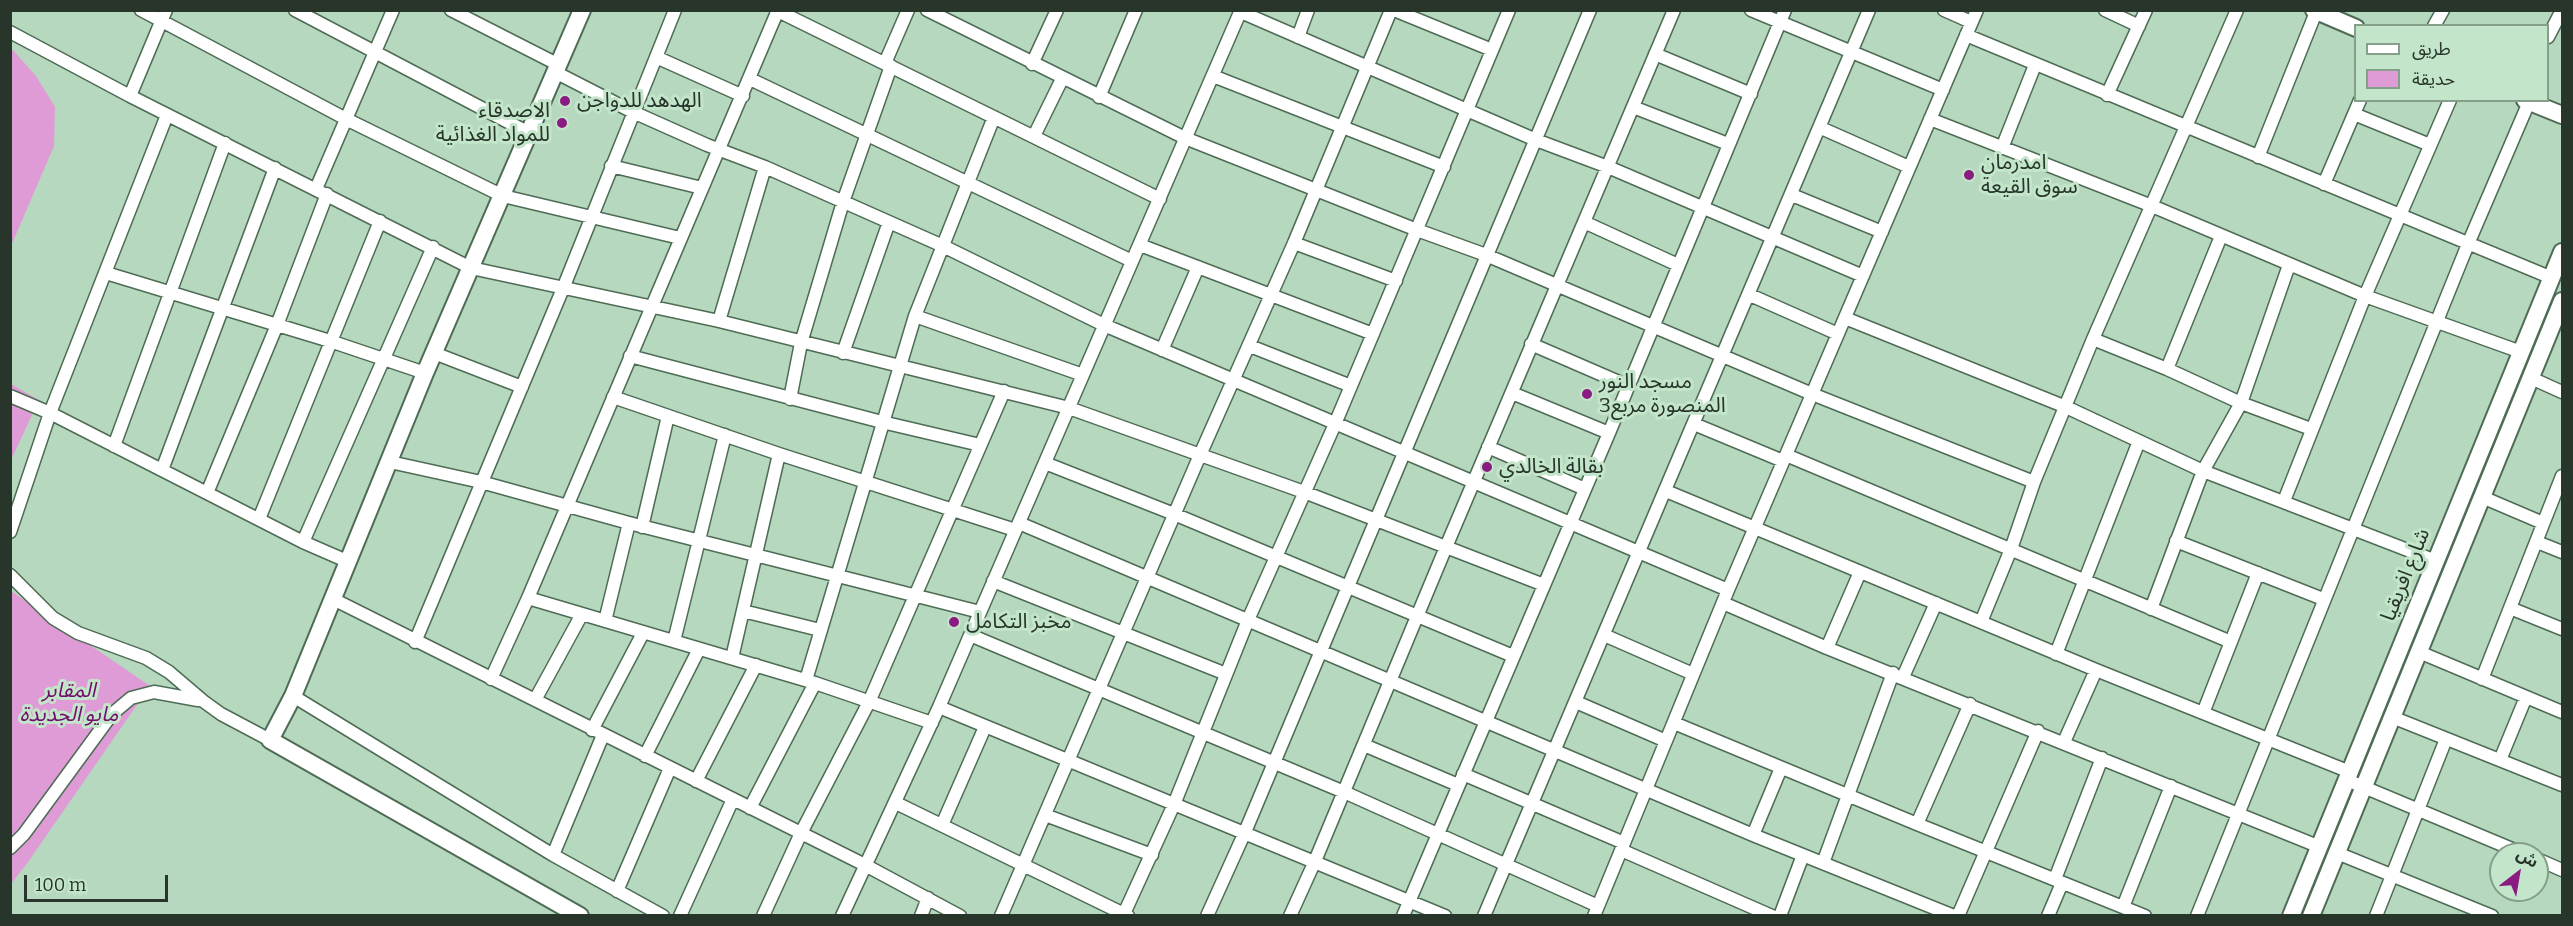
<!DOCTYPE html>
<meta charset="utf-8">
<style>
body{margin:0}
#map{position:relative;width:2573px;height:926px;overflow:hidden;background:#b6d8be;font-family:Bitter,"Noto Sans Arabic",serif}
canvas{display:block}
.frame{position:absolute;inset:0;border:12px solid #28352b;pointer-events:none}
.legend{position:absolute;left:2354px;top:24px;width:195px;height:78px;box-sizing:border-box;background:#c3e5ca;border:2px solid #859f8a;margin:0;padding:8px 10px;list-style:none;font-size:18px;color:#28352b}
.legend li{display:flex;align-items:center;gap:12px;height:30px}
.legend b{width:30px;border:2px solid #859f8a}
.north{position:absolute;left:2489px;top:842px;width:60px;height:60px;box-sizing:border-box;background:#c3e5ca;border:2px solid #859f8a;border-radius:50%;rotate:31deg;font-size:16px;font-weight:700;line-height:24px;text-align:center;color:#28352b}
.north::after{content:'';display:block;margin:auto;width:21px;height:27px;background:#8a1c81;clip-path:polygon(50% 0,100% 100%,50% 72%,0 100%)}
.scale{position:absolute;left:24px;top:875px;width:144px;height:27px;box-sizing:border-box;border:3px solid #28352b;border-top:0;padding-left:8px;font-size:18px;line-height:21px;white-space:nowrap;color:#28352b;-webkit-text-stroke:4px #c3e5ca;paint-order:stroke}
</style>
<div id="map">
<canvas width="2573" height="926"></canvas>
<div class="frame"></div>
<ul class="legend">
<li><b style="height:8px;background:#fff"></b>طريق</li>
<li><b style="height:16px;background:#de9bd5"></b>حديقة</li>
</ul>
<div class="north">ش</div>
<div class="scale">100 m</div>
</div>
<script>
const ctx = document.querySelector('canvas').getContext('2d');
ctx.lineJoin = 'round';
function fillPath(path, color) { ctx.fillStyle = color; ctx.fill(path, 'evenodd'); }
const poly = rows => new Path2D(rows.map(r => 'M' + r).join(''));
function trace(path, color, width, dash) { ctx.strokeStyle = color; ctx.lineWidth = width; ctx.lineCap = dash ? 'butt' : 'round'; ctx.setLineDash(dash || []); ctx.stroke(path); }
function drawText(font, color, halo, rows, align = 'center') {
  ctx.font = font + ' Bitter,"Noto Sans Arabic",serif'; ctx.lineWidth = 6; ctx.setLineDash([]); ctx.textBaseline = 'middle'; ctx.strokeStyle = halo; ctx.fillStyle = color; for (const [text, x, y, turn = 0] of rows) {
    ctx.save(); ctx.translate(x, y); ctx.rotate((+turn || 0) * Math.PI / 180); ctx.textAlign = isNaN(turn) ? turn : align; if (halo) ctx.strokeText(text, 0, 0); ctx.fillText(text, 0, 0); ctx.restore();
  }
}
const green = poly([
 [11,48,36,76,55,107,54,146,11,246],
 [11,384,39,400,11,460],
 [11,591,150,686,28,862,11,884]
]);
const street = poly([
 [141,10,348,120,503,196,680,238],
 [295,10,529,133],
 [451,10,559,65],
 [776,10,1160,199],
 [927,10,1185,138,1417,230,1486,255,1812,394,2034,482],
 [1394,10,1492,50],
 [1751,10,1943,90],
 [1944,10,1971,22],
 [2105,10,2139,26],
 [1241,12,1536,140,1608,167,1863,276],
 [2434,26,2443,10],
 [10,32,130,96,471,268,719,321,1069,408,1304,492,1544,585],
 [1966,35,2552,278],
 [1298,37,1308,10],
 [2548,37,2562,10],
 [1655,54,1751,94],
 [656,57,743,96],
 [885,63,908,10],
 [1032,64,1057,10],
 [555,72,633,112,707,145,765,167,943,246,1104,325,1728,590],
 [1213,76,1444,167],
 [750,79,1132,261],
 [2107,95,2146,10],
 [130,96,166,10],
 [1099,97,1136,10],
 [1633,107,1728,144],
 [2354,114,2430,145],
 [167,115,50,413,303,542,349,562],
 [1930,119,2152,206,2365,296,2521,352],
 [1821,128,1909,167],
 [1034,136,1062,79],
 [2002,148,2035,65],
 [2258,157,2316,12],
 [611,166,702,188],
 [2324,184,2360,100],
 [316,189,393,10],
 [1792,195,1882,232],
 [1584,222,1678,265],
 [1294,243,1396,281],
 [1140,245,1373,334],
 [106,273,330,341,425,373],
 [1750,295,1838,334],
 [915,316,1083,375],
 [1845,318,2066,407,2203,471,2436,561],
 [719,321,765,167],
 [2093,339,2167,369,2241,403,2311,429],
 [1531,344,1628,386],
 [1250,346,1351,386],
 [1162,350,1198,267],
 [434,353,522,387],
 [843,353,889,222],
 [630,356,882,422,980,445],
 [2167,369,2221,236],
 [2531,378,2562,392],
 [1512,393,1609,433],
 [10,396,50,413,10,532],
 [613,397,779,454,1015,530],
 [790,399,801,343,843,202,891,66],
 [1694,424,1783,461],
 [114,446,225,143],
 [1488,447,1585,489],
 [1786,455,2231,642],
 [390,462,481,482,629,523,980,612],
 [1045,463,1174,514,1513,656],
 [162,470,275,168],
 [1666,491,2096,670,2350,772],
 [207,493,277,325,327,194],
 [2482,497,2543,523],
 [2284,501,2365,296,2450,100],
 [259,519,380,221],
 [1019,523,1753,835,1954,916],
 [642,527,668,416],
 [2176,541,2323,599],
 [303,542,433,247],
 [2537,542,2562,552],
 [10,575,53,618,78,633,146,658,169,672,203,701,221,714,270,740],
 [993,581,1226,674],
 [528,598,815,683,932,723],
 [333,599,865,865,960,916],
 [1723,603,1827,648,2320,847],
 [2510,608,2562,629],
 [2151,609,2203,471,2241,403,2289,265],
 [743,611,820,630],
 [605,621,629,523],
 [1981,622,2011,549,2034,482,2093,339,2237,10],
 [970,635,1344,792,1598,906],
 [1604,635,1693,674],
 [674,641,725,435],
 [415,642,564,286,675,10],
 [1827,648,1860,572],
 [2419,652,2562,712],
 [2056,654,2139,441],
 [732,658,779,454],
 [1903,677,1936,603],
 [491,679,528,598,778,10],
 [2482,679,2562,476],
 [806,680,915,316,994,117],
 [293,696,553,855,663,916],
 [535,700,582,614],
 [1576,702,1666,741],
 [939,707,1445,916],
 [2203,713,2258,573],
 [2392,717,2562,785],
 [1674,723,1917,824,2145,916],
 [592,730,643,633],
 [2064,742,2096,670],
 [1364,745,1458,785],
 [645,756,699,649],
 [2500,760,2526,697],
 [1463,774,1624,843],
 [2347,780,2524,854],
 [696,781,756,665],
 [896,803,1128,916],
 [750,808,815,683],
 [1045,815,1152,855],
 [1917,824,1970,704],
 [942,825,985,727],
 [1753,835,1781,768],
 [10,848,24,834,112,714,131,698,154,692,198,700],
 [1621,850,1772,916],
 [2337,853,2492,916],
 [553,855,603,735],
 [2537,859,2562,870],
 [1823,863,1893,673],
 [2055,879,2102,758],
 [617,891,670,768],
 [2123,907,2171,786],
 [680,916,733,799],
 [763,916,801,833,869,702,1004,391],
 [842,916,939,707,1241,10],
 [921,916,928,898],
 [1001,916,1200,455,1294,243,1391,10],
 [1123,916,1175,802,1248,620,1335,424,1509,10],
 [1207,916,1245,832,1590,10],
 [1290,916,1315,861,1446,547,1674,10],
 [1403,916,1609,433,1785,10],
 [1484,916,1869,10],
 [1594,916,1728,590,1977,10],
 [1780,916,1803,855],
 [1958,916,2038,731],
 [2048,916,2062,883],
 [2197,916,2468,244,2529,102],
 [2376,916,2446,739]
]);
const secondary = poly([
 [2314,10,2356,28],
 [2525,100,2562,115],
 [580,916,270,740,293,696,425,373,582,10],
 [2291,916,2562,252],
 [2311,916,2562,301]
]);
const markers = [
 [565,101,6,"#8a1c81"],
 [562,123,6,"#8a1c81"],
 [1969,175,6,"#8a1c81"],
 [1587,394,6,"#8a1c81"],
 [1487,467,6,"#8a1c81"],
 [954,622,6,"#8a1c81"]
];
const poiNames = [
 ["الهدهد للدواجن",577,101],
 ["الاصدقاء",550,111,"right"],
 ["للمواد الغذائية",550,135,"right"],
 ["امدرمان",1981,163],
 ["سوق القيعة",1981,187],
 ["مسجد النور",1599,382],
 ["المنصورة مربع3",1599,406],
 ["بقالة الخالدي",1499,467],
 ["مخبز التكامل",966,622]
];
const streetNames = [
 ["شارع افريقيا",2406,575,-68]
];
const parkNames = [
 ["المقابر",69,691],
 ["مايو الجديدة",69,715]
];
fillPath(green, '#de9bd5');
trace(street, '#4e6c55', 15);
trace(secondary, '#4e6c55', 20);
trace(street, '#fff', 12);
trace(secondary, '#fff', 16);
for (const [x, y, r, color] of markers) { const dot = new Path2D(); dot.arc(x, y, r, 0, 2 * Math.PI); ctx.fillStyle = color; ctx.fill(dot); trace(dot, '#c3e5ca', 2); }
drawText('21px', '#28352b', '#c3e5ca', poiNames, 'left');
drawText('21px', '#28352b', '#c3e5ca', streetNames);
drawText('italic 21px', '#710d6a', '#c3e5ca', parkNames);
</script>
